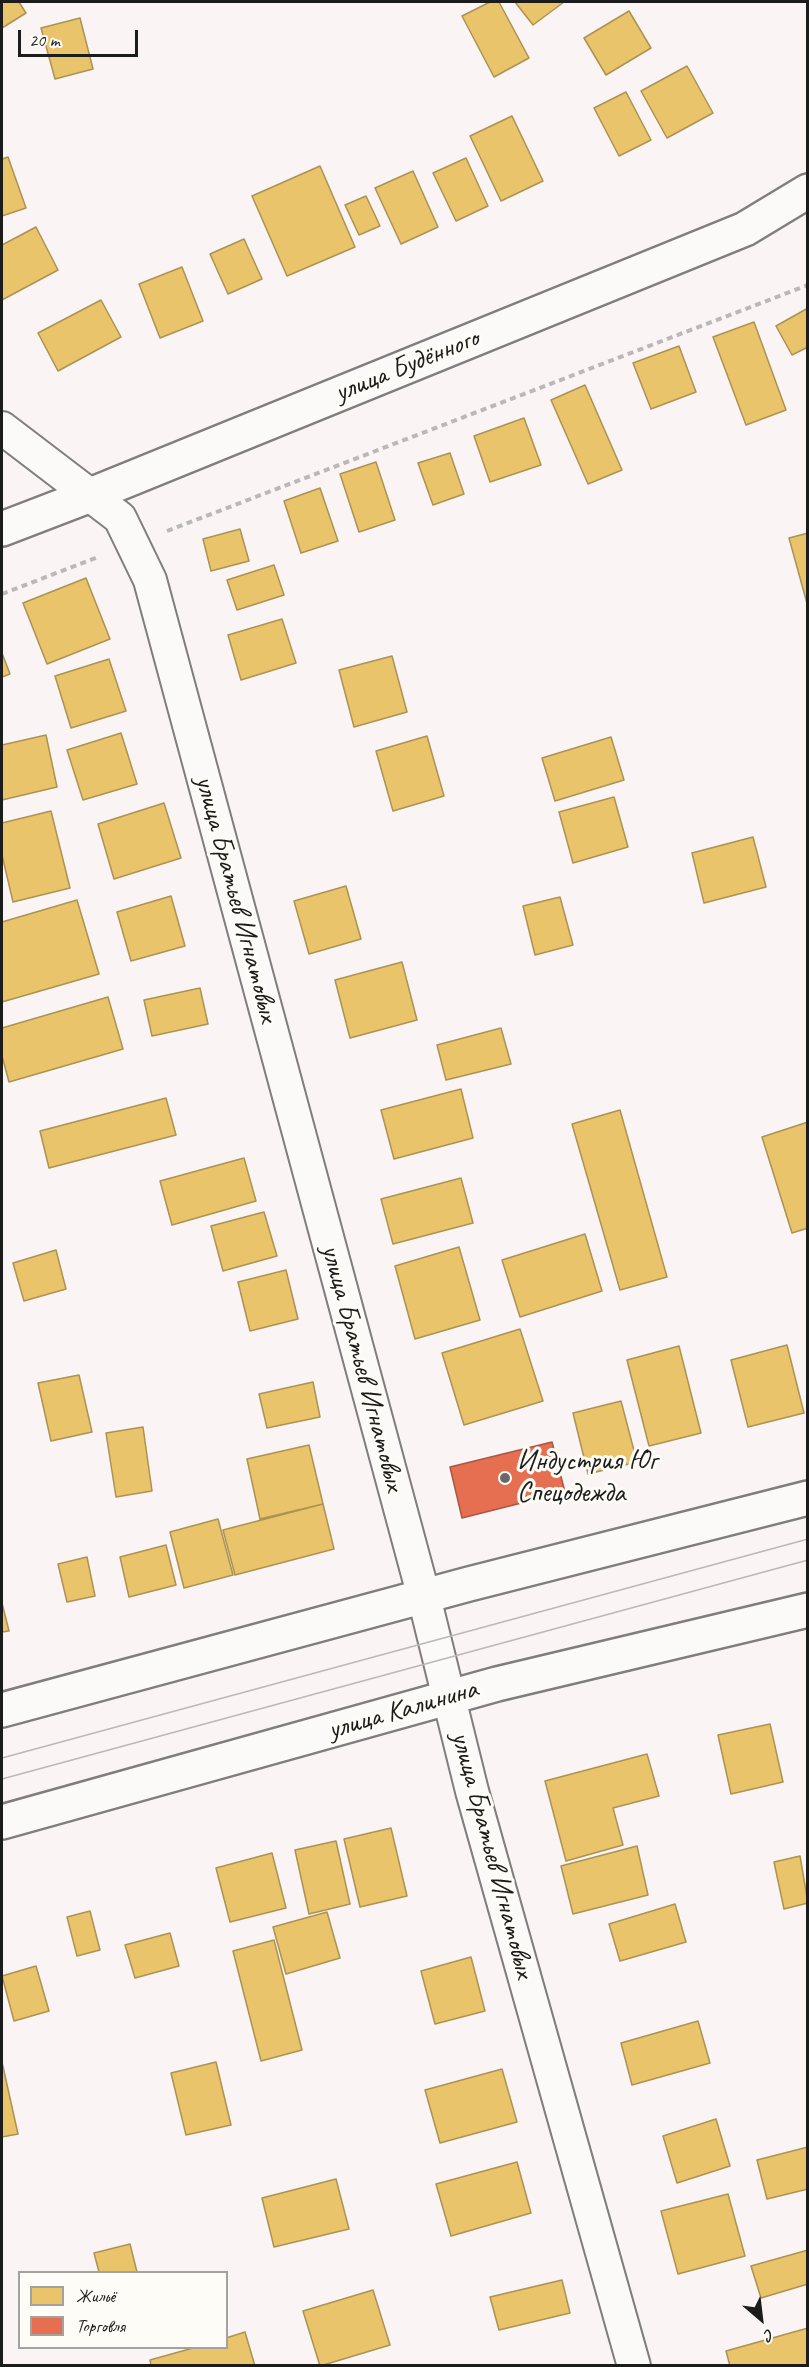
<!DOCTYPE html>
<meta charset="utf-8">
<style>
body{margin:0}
#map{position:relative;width:809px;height:2367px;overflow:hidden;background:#faf4f4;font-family:Caveat,sans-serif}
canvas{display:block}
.frame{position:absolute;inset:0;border:3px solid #1c1c1c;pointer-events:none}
.legend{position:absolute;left:18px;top:2271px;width:210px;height:78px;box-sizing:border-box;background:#fdfcf7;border:2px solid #a3a29f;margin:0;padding:8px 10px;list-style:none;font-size:18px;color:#1c1c1c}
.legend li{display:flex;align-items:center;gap:12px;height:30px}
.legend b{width:30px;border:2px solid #a3a29f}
.north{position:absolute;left:731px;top:2289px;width:60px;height:60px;-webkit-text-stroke:4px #fdfcf7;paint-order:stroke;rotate:152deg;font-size:16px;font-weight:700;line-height:24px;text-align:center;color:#1c1c1c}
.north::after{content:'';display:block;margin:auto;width:21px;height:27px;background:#1c1c1c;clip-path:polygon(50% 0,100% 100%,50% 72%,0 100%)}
.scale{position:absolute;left:18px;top:30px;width:120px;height:27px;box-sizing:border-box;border:3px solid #1c1c1c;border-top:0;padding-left:8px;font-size:18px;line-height:21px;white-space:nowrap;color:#1c1c1c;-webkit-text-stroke:4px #fdfcf7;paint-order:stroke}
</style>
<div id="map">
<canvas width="809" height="2367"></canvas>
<div class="frame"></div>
<ul class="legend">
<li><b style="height:16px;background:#e9c46a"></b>Жильё</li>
<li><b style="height:16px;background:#e76f51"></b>Торговля</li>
</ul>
<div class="north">С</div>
<div class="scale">20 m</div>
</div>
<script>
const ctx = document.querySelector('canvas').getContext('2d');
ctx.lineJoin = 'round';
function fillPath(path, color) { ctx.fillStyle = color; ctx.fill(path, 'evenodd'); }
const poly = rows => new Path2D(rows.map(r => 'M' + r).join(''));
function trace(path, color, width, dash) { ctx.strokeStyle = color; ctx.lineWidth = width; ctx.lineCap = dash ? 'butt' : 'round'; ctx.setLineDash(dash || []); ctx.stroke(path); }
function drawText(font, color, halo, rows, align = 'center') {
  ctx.font = font + ' Caveat,sans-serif'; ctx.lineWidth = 6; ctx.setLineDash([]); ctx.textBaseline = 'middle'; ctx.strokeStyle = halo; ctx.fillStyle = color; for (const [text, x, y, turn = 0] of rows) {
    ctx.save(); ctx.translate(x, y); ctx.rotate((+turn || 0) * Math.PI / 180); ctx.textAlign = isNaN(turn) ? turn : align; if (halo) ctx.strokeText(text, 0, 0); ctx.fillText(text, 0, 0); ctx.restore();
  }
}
const homes = poly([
 [2,2,19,2,26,13,2,28,2,2],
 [490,2,499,2,529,58,494,77,462,16,490,2],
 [515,2,564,2,533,25,515,2],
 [629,11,651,48,606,75,584,38,629,11],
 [80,18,93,69,55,79,41,28,80,18],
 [687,66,713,113,667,138,641,91,687,66],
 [626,92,651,140,619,156,594,108,626,92],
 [512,116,543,181,501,201,470,136,512,116],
 [8,157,26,208,2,216,2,159,8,157],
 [466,158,488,206,456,221,433,173,466,158],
 [320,166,355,247,287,276,252,196,320,166],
 [413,171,438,227,401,244,375,188,413,171],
 [366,196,380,226,359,235,345,205,366,196],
 [36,227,58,270,2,300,2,245,36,227],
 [244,239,262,279,228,294,210,254,244,239],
 [182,267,203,321,160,338,139,284,182,267],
 [101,300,121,337,58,371,38,333,101,300],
 [808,308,808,347,792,355,776,326,808,308],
 [754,322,786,410,746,425,713,337,754,322],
 [679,346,696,392,651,409,633,363,679,346],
 [585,385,622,470,588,484,551,400,585,385],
 [524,418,541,465,490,482,474,436,524,418],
 [450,453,464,494,433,505,418,463,450,453],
 [376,462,395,520,359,532,340,474,376,462],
 [320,488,338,541,301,553,284,501,320,488],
 [240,529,249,561,211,571,203,539,240,529],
 [808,533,808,607,789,538,808,533],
 [274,565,284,595,237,610,227,580,274,565],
 [86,578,110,639,47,664,23,603,86,578],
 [282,619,296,663,241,680,228,635,282,619],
 [2,653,10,674,2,677,2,653],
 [392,656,407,712,354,727,339,670,392,656],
 [109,659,126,711,71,728,55,676,109,659],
 [121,733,137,784,83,800,67,750,121,733],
 [46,735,57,787,2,800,2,745,46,735],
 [427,736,444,796,393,811,376,751,427,736],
 [611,737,624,780,555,801,542,758,611,737],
 [614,797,628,847,573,863,559,812,614,797],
 [164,803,181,858,114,879,98,824,164,803],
 [51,811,70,888,13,902,2,855,2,823,51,811],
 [753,837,766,887,704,903,692,853,753,837],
 [346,886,361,939,309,954,294,901,346,886],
 [171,896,185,946,131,961,117,912,171,896],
 [560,897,573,945,535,955,523,906,560,897],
 [77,900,99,974,2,1002,2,922,77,900],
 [402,962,417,1020,350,1038,335,980,402,962],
 [200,988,208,1024,152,1036,144,1000,200,988],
 [108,997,123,1049,9,1082,2,1056,2,1028,108,997],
 [501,1028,511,1064,446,1080,437,1045,501,1028],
 [461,1089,473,1138,394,1159,381,1110,461,1089],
 [166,1098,176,1135,49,1168,40,1131,166,1098],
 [620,1110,667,1277,620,1290,572,1124,620,1110],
 [808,1122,808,1228,792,1233,762,1137,808,1122],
 [244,1158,256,1201,172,1225,160,1181,244,1158],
 [461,1178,473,1223,393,1244,381,1199,461,1178],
 [264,1212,277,1256,223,1271,211,1226,264,1212],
 [585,1234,602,1291,520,1317,502,1260,585,1234],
 [459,1247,480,1320,415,1339,395,1266,459,1247],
 [56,1250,66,1289,24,1301,13,1263,56,1250],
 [286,1270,298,1319,250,1331,238,1282,286,1270],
 [520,1329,543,1401,464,1425,442,1353,520,1329],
 [787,1345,804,1413,748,1427,731,1360,787,1345],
 [679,1346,701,1433,649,1446,627,1360,679,1346],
 [79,1375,92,1432,51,1441,38,1383,79,1375],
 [313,1382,320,1417,267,1428,259,1394,313,1382],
 [621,1401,637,1462,588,1474,573,1413,621,1401],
 [143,1427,152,1491,116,1497,106,1433,143,1427],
 [309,1445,323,1504,260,1519,247,1459,309,1445],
 [323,1504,334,1549,235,1575,223,1530,323,1504],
 [218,1519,233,1575,184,1588,170,1532,218,1519],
 [166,1545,176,1585,129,1597,120,1557,166,1545],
 [87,1557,95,1596,67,1602,58,1564,87,1557],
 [2,1603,9,1631,2,1632,2,1603],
 [770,1724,783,1782,731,1794,718,1735,770,1724],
 [647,1754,659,1796,613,1808,623,1845,566,1861,545,1781,647,1754],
 [391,1828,407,1896,360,1907,344,1839,391,1828],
 [336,1841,350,1904,309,1914,295,1850,336,1841],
 [637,1846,648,1895,573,1914,561,1866,637,1846],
 [272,1853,286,1908,230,1922,216,1868,272,1853],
 [800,1856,808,1903,784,1909,774,1862,800,1856],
 [675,1904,686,1942,620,1961,609,1924,675,1904],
 [90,1911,100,1950,77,1956,67,1917,90,1911],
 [327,1912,340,1958,286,1974,273,1927,327,1912],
 [170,1933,179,1966,135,1978,125,1945,170,1933],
 [274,1940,302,2050,261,2061,233,1951,274,1940],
 [471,1957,485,2011,435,2024,421,1971,471,1957],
 [36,1966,49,2011,14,2021,2,1976,36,1966],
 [698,2021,710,2063,632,2085,621,2043,698,2021],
 [2,2062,18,2134,2,2137,2,2062],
 [216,2062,231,2125,186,2135,171,2073,216,2062],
 [502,2069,517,2122,440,2143,425,2090,502,2069],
 [716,2119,730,2166,677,2183,663,2136,716,2119],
 [808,2147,808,2189,767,2199,757,2160,808,2147],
 [517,2162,531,2213,451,2236,436,2184,517,2162],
 [336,2179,349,2229,274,2247,262,2198,336,2179],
 [728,2194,745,2256,678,2274,661,2211,728,2194],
 [130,2244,137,2272,99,2272,94,2253,130,2244],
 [808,2250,808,2284,761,2298,751,2266,808,2250],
 [562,2280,570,2313,499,2330,490,2297,562,2280],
 [373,2290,390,2345,320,2366,303,2311,373,2290],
 [808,2328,808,2365,730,2366,726,2351,808,2328],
 [245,2332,255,2366,151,2366,150,2360,193,2348,226,2348,226,2338,245,2332]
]);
const shops = poly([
 [552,1442,565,1492,462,1518,450,1467,552,1442]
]);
const path = poly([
 [167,531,808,285],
 [2,594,98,557]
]);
const minor = poly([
 [2,428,120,518,150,580,424,1597,472,1791,634,2366]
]);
const tertiary = poly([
 [2,529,88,496,745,229,808,191],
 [2,1710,469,1584,808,1498],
 [2,1822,497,1684,808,1610]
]);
const tram = poly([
 [2,1758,808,1539],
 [2,1779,808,1560]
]);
const markers = [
 [505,1478,6,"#6a6868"]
];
const streetNames = [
 ["улица Будённого",407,366,-22],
 ["улица Братьев Игнатовых",236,899,75],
 ["улица Братьев Игнатовых",362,1368,75],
 ["улица Калинина",403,1710,-16],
 ["улица Братьев Игнатовых",492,1855,75]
];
const poiNames = [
 ["Индустрия Юг",517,1462],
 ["Спецодежда",517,1494]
];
fillPath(homes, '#e9c46a');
trace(homes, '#ac9253', 1.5);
fillPath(shops, '#e76f51');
trace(shops, '#aa5641', 1.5);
trace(minor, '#807d7d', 36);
trace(tertiary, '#807d7d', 38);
trace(path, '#bab8b8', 4, [6, 4.5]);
trace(minor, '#fbfaf8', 32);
trace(tertiary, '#fbfaf8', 33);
trace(tram, '#bab8b8', 1.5);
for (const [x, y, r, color] of markers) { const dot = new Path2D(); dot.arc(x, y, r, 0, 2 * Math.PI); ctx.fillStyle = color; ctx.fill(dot); trace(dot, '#fdfcf7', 2); }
drawText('28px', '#1c1c1c', '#fdfcf7', streetNames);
drawText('28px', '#1c1c1c', '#fdfcf7', poiNames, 'left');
</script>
